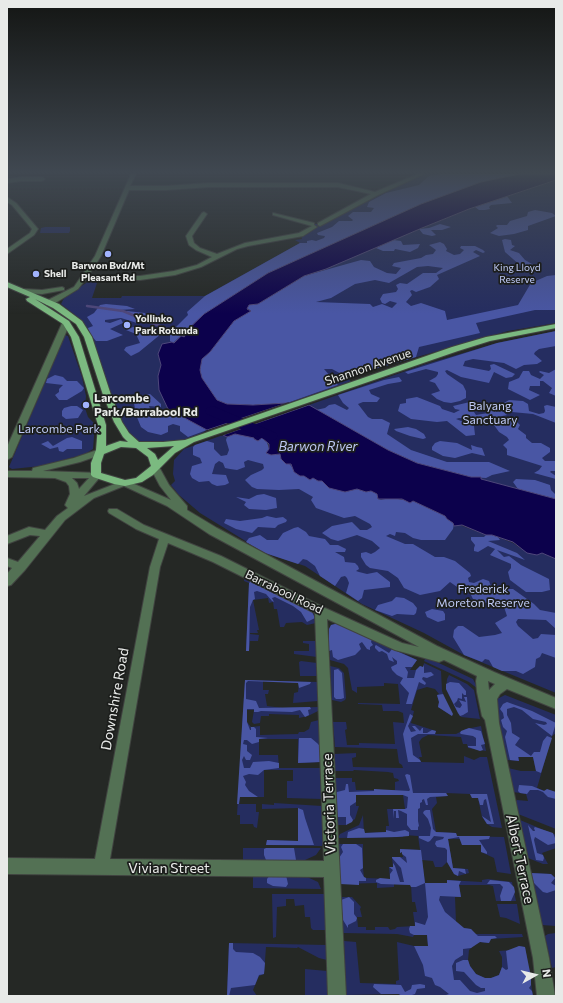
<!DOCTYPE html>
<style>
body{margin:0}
#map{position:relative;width:563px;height:1003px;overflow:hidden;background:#252825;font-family:Commissioner,sans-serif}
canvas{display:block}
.frame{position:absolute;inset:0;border:8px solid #e8eae8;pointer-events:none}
.north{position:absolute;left:515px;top:955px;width:40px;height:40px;-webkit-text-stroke:3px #1c1e1c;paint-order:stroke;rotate:82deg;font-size:11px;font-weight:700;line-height:16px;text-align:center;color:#e8eae8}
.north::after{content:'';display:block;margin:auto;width:14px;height:18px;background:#e8eae8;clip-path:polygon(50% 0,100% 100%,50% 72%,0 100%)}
</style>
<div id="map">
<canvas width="563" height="1003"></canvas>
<div class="frame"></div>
<div class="north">N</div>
</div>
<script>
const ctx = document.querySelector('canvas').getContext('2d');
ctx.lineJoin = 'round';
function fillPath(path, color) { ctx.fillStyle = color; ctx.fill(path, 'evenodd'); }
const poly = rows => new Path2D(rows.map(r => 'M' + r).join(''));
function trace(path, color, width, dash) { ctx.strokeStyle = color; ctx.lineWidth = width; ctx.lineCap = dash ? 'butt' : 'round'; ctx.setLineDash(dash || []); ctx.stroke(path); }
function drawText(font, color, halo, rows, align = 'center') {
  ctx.font = font + ' Commissioner,sans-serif'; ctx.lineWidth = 3.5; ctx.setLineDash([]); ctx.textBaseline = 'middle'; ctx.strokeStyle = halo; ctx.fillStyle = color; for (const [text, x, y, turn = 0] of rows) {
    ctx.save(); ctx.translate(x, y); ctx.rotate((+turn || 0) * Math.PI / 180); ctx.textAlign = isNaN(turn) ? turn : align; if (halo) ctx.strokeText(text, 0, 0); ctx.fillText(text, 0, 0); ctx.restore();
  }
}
const green = poly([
 [421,174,520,174,492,179,204,314,173,343,158,354,161,365,158,376,168,409,207,430,191,440,138,445,130,438,107,395,100,360,92,337,80,319,61,304,64,298,92,279,97,283,92,298,121,298,122,296,205,296,300,243,295,240,302,239,301,235,313,224,320,224],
 [556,180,556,323,508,331,347,377,353,384,287,407,202,359,304,276,469,209],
 [45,227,70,227,70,231,69,233,40,233,41,228],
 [556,331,556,499,480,479,481,478,332,420,309,405,423,365,497,343],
 [65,335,68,336,82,377,86,396,85,408,88,417,95,424,93,449,85,454,41,466,12,469,9,467],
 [223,435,486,535,492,535,513,543,520,548,542,553,556,559,556,693,464,655,424,633,362,604,305,566,265,553,200,513,179,495,171,485,175,481,173,474,174,460,184,449],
 [244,579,313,612,316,623,307,625,302,622,286,623,284,627,280,627,277,609,274,609,273,602,269,603,268,598,253,600,259,630,257,630,258,633,250,633,250,634,259,635,258,641,250,641,249,651,246,651,249,583,244,581],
 [339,623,417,660,410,670,416,670,420,666,423,667,424,663,441,671,442,691,452,716,438,707,439,702,437,695,439,694,435,689,427,687,417,690,411,710,414,711,411,723,436,731,435,734,456,734,466,729,481,726,486,751,468,748,467,744,463,744,461,737,428,735,422,738,419,742,422,757,419,757,421,762,464,763,464,756,474,760,480,757,487,757,502,828,492,827,487,824,482,817,478,798,472,798,470,794,446,793,448,796,436,797,437,803,432,809,436,832,456,833,457,836,504,837,511,874,497,872,494,858,481,852,481,845,462,845,460,839,448,839,453,868,468,869,469,873,458,876,454,874,447,862,442,867,435,867,433,861,422,860,425,883,447,883,447,880,482,882,482,880,488,879,512,882,516,901,496,901,493,886,489,885,459,885,461,897,455,897,456,922,464,928,471,929,475,934,522,934,523,937,491,939,489,943,480,942,475,944,469,950,468,960,470,966,476,974,485,978,491,978,499,975,502,967,502,957,499,951,512,950,519,946,525,947,533,996,402,996,398,994,346,995,344,941,356,942,360,983,396,984,396,981,399,980,397,942,414,946,428,946,427,935,414,935,413,937,397,934,343,933,341,897,352,897,361,907,360,909,362,917,357,917,358,927,366,927,366,930,375,930,375,927,388,927,390,930,395,929,397,927,415,926,413,912,417,912,415,902,412,902,411,885,394,884,394,887,377,888,377,883,340,884,338,844,363,844,363,868,364,877,366,878,390,879,389,867,393,867,392,857,403,857,402,852,400,853,400,849,420,850,418,836,404,835,403,837,338,838,340,834,359,825,363,815,364,833,386,832,386,826,389,826,387,809,405,809,403,795,356,795,356,806,359,806,355,819,346,825,338,825,335,778,352,778,352,782,355,782,356,790,395,790,395,782,399,781,398,779,394,778,393,773,388,772,354,770,353,771,335,771,334,754,356,753,356,757,352,758,353,767,403,768,402,765,399,763,397,749,335,747,333,722,346,722,347,729,345,730,347,745,359,745,359,743,395,744,393,722,404,723,403,713,398,711,383,711,382,705,358,704,358,703,400,704,398,684,384,683,384,686,357,687,357,693,352,690,348,668,344,664,330,660,329,629,331,625],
 [303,641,316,641,317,657,294,654,294,651,309,651,309,644,303,643],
 [426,657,473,679,478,689,469,682,424,661],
 [301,661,317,663,318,676,300,676,299,662],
 [330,666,339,668,344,673,346,698,345,700,341,702,332,700],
 [449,675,467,684,474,690,480,719,461,717,458,713,446,689,447,679],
 [245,680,318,682,318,701,293,703,294,693,298,692,299,683,263,681,263,690,269,690,268,694,265,694,267,706,283,708,318,707,318,711,308,716,299,718,299,715,269,714,269,716,261,716,260,723,254,724,252,722,254,710,247,710,247,722,251,727,260,726,260,735,298,734,299,732,304,732,309,729,311,722,319,720,321,762,298,763,298,739,259,739,259,755,278,755,279,768,321,768,322,799,287,798,287,781,293,781,293,770,264,770,264,797,239,797,239,804,256,804,256,812,259,812,257,828,254,827,253,824,240,824,240,815,237,815],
 [505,695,556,715,556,733,552,736,537,788,556,795,556,829,518,814,516,801,517,800,528,801,526,794,513,792,508,768,521,771,536,771,533,757,519,757,519,761,507,760,495,706,497,699],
 [274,803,322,806,324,840,322,846,266,845,267,840,298,841,298,808,262,809,262,804,274,805],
 [520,820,556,835,556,848,542,853,548,864,543,864,528,858],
 [243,848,321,848,316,855,305,860,243,860],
 [531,873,551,874,556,878,556,926,542,925],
 [253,875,305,876,318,882,321,889,253,888],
 [272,894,324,894,327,930,313,930,311,928,310,917,305,917,304,905,295,906,294,899,286,899,286,906,277,907,276,937,273,938],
 [497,904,517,904,520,924,506,918,500,917],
 [556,933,556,967,552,968,545,936,548,934],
 [229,943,327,945,327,960,319,958,298,947,297,948,266,947,264,974,259,976,253,990,257,996,260,996,227,996],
 [305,969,327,971,328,996,305,996]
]);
const forest = poly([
 [440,174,520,174,481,182,421,204,268,273,204,314,173,343,170,341,170,333,188,315,187,312,205,296,300,243,307,243,307,241,312,240,316,241,324,238,325,236,318,235,317,233,332,227,339,221,352,221,353,220,348,216,353,212,371,212,374,208,367,207,369,202,386,193,419,185,429,176],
 [507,196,512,203,491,205,489,207,490,209,485,210,479,210,475,207],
 [535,210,552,213,556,216,528,226,528,230,514,234,499,236,490,233,498,228,496,226,497,225,507,225,510,221,527,216,528,212],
 [440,224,451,227,442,230,431,230,436,235,432,236,423,234,419,229,429,228],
 [505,239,511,240,512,245,515,246,510,250,519,253,525,260,532,264,533,266,531,268,521,266,505,252,502,240],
 [393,240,401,241,403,245,420,244,418,248,410,252,395,249,394,251,383,251,376,248],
 [440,242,444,244,447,249,446,251,454,255,460,254,464,250,460,248,461,246,475,246,483,250,485,252,483,253,476,250,473,252,480,256,437,275,439,279,430,287,416,292,412,290,410,291,412,295,406,302,411,306,421,303,445,311,447,320,518,305,531,283,547,276,556,275,556,310,535,310,476,323,480,333,419,347,416,357,347,377,332,369,324,369,338,385,287,403,253,405,227,404,217,400,210,392,202,378,200,370,202,359,210,352,234,321,251,311,247,308,249,305,258,304,304,276,361,260,370,261,374,267,387,273,396,274,401,268,392,266,394,263,421,258,426,255,433,254,436,250,429,245],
 [428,266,443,268,436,273,423,273,407,284,400,283,396,285,398,289,396,292,383,294,380,299,382,303,385,304,390,301,397,303,392,308,382,304,373,307,370,304,316,302,331,298,355,284,375,280,389,283,417,267],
 [106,304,127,306,135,309,119,310,121,312,127,311,145,313,146,315,142,321,137,323,121,318,105,320,105,322,110,323,121,319,123,323,110,329,123,335,107,341,96,341,89,333,88,328,93,326,87,317,94,313,100,305],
 [133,327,147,329,161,334,139,352,131,356,124,350,126,347,140,343,136,334,126,330],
 [556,331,556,346,539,349,535,352,534,354,542,361,537,364,524,365,516,369,504,363,473,359,465,361,463,366,489,371,491,369,490,365,494,364,515,374,512,377,506,378,494,372,489,383,461,377,447,370,445,371,447,374,463,385,466,391,466,398,460,401,451,403,444,402,437,399,431,394,440,391,435,383,429,381,436,377,438,374,438,372,426,369,408,374,405,372,497,343],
 [556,369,556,396,549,393,552,388,543,381,540,381,540,386,530,386,529,390,540,395,530,400,508,389,509,382,519,378,523,371,529,371,531,375,540,379,544,375,539,372,540,371,549,373],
 [55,375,63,377,67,381,77,381,84,388,82,391,67,400,59,400,55,395,59,392,59,389,63,385,46,383,47,379],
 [399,377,402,381,400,382,388,384,369,390,371,394,380,398,377,402,363,402,358,404,368,417,372,419,382,419,390,423,387,434,411,450,447,462,489,462,510,471,492,475,486,478,471,477,417,463,388,450,316,410,325,408,329,405,335,404,347,410,349,408,343,403,338,395,384,380],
 [150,394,161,404,161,407,149,406,151,411,155,415,163,418,172,411,207,430,188,437,180,431,180,426,173,424,168,426,168,432,161,435,148,432,141,427,136,415,134,403,138,396],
 [417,397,440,406,442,409,454,413,460,410,455,409,453,406,474,401,476,405,474,412,476,415,488,413,489,410,486,406,488,404,500,409,507,415,484,420,484,423,472,419,459,418,456,419,474,426,475,435,466,436,447,421,437,422,411,419,398,411,400,404,406,403,406,399],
 [509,400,523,401,528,404,529,411,539,414,544,413,545,411,544,406,547,405,556,407,556,423,533,414,512,412,504,403],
 [71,406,77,406,83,410,78,418,66,419,62,416,62,411,64,408],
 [503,420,516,421,520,425,518,429,526,435,526,438,532,443,541,443,550,448,550,452,542,458,545,461,556,461,556,471,551,471,550,472,556,476,556,479,534,473,539,470,542,466,507,455,507,449,503,445,509,440,507,437,499,432,494,425],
 [408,427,416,429,424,434,426,438,423,439,410,436,396,431,394,429],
 [235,434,262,438,267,442,271,455,280,454,293,468,304,476,322,481,328,486,345,492,357,489,366,492,371,491,377,494,378,499,381,500,390,498,413,501,445,516,454,524,453,529,445,540,421,540,413,538,405,533,396,532,395,536,390,534,386,536,405,544,413,544,435,557,444,557,455,561,470,573,471,576,468,578,469,582,474,583,483,579,489,581,492,589,513,589,534,604,540,610,556,613,556,629,546,620,518,619,516,622,518,626,533,639,538,638,541,634,556,635,556,658,542,653,540,657,536,659,535,667,523,674,516,671,502,671,493,667,489,660,485,659,482,662,464,655,453,637,454,630,458,626,463,626,479,637,495,635,502,633,495,623,507,616,502,601,498,599,493,599,488,603,478,602,473,599,470,593,460,589,450,582,440,591,420,595,404,588,398,578,388,571,370,568,366,565,361,557,361,553,366,552,371,554,375,552,380,548,372,541,357,535,338,541,331,539,322,533,332,526,352,522,360,530,367,530,372,527,370,524,355,516,344,518,316,508,311,500,313,497,299,489,279,490,257,489,252,487,245,480,251,475,262,470,264,468,263,464,248,460,244,462,245,467,237,470,230,469,225,468,223,463,219,461,215,464,212,474,226,475,229,483,225,485,217,486,212,484,209,481,199,482,192,478,190,474,192,466,202,463,200,458,193,455,193,447,195,445,207,441,214,443,214,449,221,456,227,455,229,450,226,440,227,437],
 [72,437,82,441,82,449,67,449,63,452,59,451,58,447,50,449,41,444,48,441,53,446,67,438],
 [440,441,457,443,472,450,471,445,477,447,482,448,485,456,472,453,455,458,443,456,432,450,432,447,435,443],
 [516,479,535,480,550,485,551,490,555,494,556,499,518,489,513,482],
 [264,494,276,498,277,508,266,510,249,509,244,505,246,502,236,497,249,499,257,495],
 [267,516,276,518,283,517,287,520,286,522,278,525,275,528,258,527,252,533,236,529,224,523,226,519,240,521,262,518],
 [298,527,306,532,309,536,325,539,330,545,338,545,346,549,345,552,335,552,344,557,345,562,355,563,358,566,359,569,356,571,359,572,367,574,377,572,390,582,390,587,364,590,362,598,358,601,346,593,349,583,347,578,345,576,341,577,335,586,320,576,315,566,307,560,303,559,298,564,265,553,246,542,249,538,260,535,267,540,278,540,283,533,294,528],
 [486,535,492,535,498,537,500,540,488,541,517,553,525,560,497,550,504,557,509,556,521,565,549,579,550,590,542,592,526,592,510,580,508,572,511,568,511,564,490,555,495,549,488,546,478,552,474,551,474,548,475,545,471,540,471,537,484,537],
 [252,580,311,610,315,618,307,622,301,612,293,606,275,597,272,598,274,602,272,601,266,594,257,591,254,592,255,599,253,600,250,607,249,651,246,651,249,583],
 [396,597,404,598,413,603,417,608,416,613,414,615,397,614,392,616,375,610,378,605,392,601],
 [432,609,443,611,445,614,445,620,438,622,427,617,425,612],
 [339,623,372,639,371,642,373,645,370,647,370,650,367,649,362,642,359,644,361,649,355,655,338,660,333,657,332,650,329,651,329,629,331,625],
 [376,645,389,653,392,649,417,660,412,667,405,667,408,672,407,678,414,678,416,670,420,666,423,667,424,665,424,673,431,672,434,675,427,678,423,677,422,679,426,683,425,685,419,682,412,704,406,704,409,693,400,683,403,678,397,675,392,670,391,667,397,664,397,661,392,657,394,662,389,660,387,654,382,651,379,652,375,648,375,646],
 [338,669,342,673,344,698,341,699,336,699,334,697,334,670],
 [245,680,311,682,310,684,299,688,298,683,248,681,246,683,246,699,256,701,259,708,310,707,311,709,308,710,309,715,305,717,300,710,292,712,261,711,258,712,254,712,254,709,247,709,247,722,250,730,251,730,251,727,254,727,256,729,256,737,268,738,259,739,259,742,252,744,247,740,244,740,243,744,247,745,247,751,252,755,250,760,246,760,244,756,242,760,244,768,250,768,253,762,269,761,279,763,279,768,264,770,258,775,249,774,243,776,246,782,245,785,249,791,258,797,240,797,239,804,237,804],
 [450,682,459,683,466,691,466,695,464,695,462,693,462,699,458,698,457,701,454,704,456,707,460,708,462,705,459,700,466,702,464,697,467,697,468,712,463,715,460,716,458,713,446,689,446,684],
 [443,694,453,714,452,716,438,707,439,702,437,695],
 [507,702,532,711,556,723,552,736,535,723,544,725,547,724,546,722,533,719,522,710,514,707,507,709,507,715,511,723,512,733,520,738,515,745,531,756,534,752,540,752,543,741,547,736,552,738,541,773,536,771,533,757,518,757,519,761,510,760,505,737,507,731,503,727,501,720,504,718,503,713,500,709,503,704],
 [410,714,413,716,408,726,411,732,416,731,412,726,415,726,420,731,422,728,423,728,423,733,427,733,432,730,436,731,435,734,418,734,411,738,413,755,420,760,421,762,408,762,403,734],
 [469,728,481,731,485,744,481,745,483,750,480,751,468,747,468,746,476,746,476,738,473,736,461,734,460,733,461,731],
 [299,738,311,738,317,743,320,746,321,762,298,763],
 [407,774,410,775,413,793,446,793,448,796,430,797,427,799,428,805,426,805,424,799,422,800,422,802,420,803,420,808,418,809,418,821,419,826,418,827,418,830,411,830,407,825,407,814,401,811,398,810,399,818,396,818,396,811,394,811,394,819,393,809,405,809,407,808,408,797,403,795,356,795,356,802,350,806,350,815,353,820,352,822,346,825,346,817,337,817,336,793,337,792,345,790,346,784,348,784,349,792,374,791,374,789,409,791,410,790,405,775],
 [519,785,532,786,544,791,547,789,556,792,556,799,548,797,543,792,538,790,530,790,527,794,520,793,518,791],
 [470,794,487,794,494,824,487,824,482,816,491,822,486,799,484,800,483,805,480,805,478,798,472,798],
 [298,808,303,810,305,818,314,845,266,845,267,840,298,841],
 [426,810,430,810,433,829,436,832,456,833,457,836,490,836,489,839,479,840,487,852,487,854,481,852,481,845,462,845,459,837,448,839,453,868,465,869,466,874,459,871,458,876,454,874,447,862,447,850,445,848,437,847,435,844,436,841,443,839,444,837,434,836,430,841,428,842,419,838,419,836,430,836,431,828,428,819,423,813,424,811],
 [528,825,533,831,535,831,534,828,535,827,553,833,555,838,556,843,548,845,535,837,534,840,537,853,543,855,544,858,543,861,536,860],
 [359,828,364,829,365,833,386,832,386,830,394,832,405,830,409,832,409,836,397,837,347,838,348,832],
 [343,844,356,844,362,848,363,868,360,870,364,877,366,878,366,881,359,881,359,885,340,884,339,858,343,852,341,847],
 [266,848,294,848,296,860,266,860,264,855,264,849],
 [400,849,421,850,425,883,447,883,447,880,461,881,459,885,461,897,440,896,439,900,445,912,464,928,471,929,478,936,495,936,497,938,491,939,489,943,480,942,471,948,463,949,463,955,455,960,452,966,454,980,460,980,470,991,477,993,485,991,485,988,481,988,476,985,464,972,456,971,456,963,463,960,468,960,470,966,476,974,485,978,491,978,499,975,502,967,506,970,508,969,506,951,519,946,525,947,531,977,531,985,529,988,532,991,533,996,443,996,449,994,440,987,435,985,432,978,425,976,423,965,415,948,414,946,428,946,427,935,414,935,410,933,409,929,410,926,415,926,415,922,425,925,428,917,425,883,416,887,411,887,410,885,381,884,376,882,376,880,380,878,390,879,390,874,393,870,389,867,393,867,393,863,395,866,400,882,404,882,401,868,392,858,392,857,400,857,407,863,406,857,402,854,402,852,400,853],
 [531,873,551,874,555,878,551,883,556,886,556,890,547,893,543,892,534,883],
 [270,875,286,875,288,884,286,887,273,886,267,883,267,879],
 [490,880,509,882,514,887,515,892,511,901,501,901,500,896,503,887,500,884,487,884],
 [349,897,354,902,354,914,357,918,356,921,348,925,348,928,343,920,341,900],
 [229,943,233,943,233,949,236,952,253,953,260,957,265,963,264,974,259,975,255,985,231,988,229,996,227,996],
 [374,984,401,985,405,992,411,989,412,985,420,984,425,985,425,988,417,989,415,994,409,996,402,996,399,994,381,994,373,987]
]);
const water = poly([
 [520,174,556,174,556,180,469,209,422,228,326,269,304,276,258,304,249,305,247,309,251,311,234,321,210,352,202,359,200,370,202,378,217,400,227,404,253,405,287,403,207,430,168,409,159,390,158,376,161,365,158,354,162,344,172,342,174,343,204,314,268,273,421,204,481,182,520,174],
 [309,405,388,450,417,463,471,477,481,477,481,479,556,499,556,559,542,553,537,555,527,553,513,542,492,535,486,535,462,525,454,526,453,523,447,519,445,516,413,501,410,503,402,499,378,499,377,494,371,491,366,492,357,489,345,492,329,488,322,481,318,481,313,478,310,480,304,476,300,476,294,472,291,464,286,464,281,459,280,454,271,455,266,453,269,449,269,444,262,438,258,441,254,439,254,438,235,434,227,437,223,435,309,405]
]);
const pier = poly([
 [289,402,287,405,208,432,205,431],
 [308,403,311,404,221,436,222,433]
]);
const stream = poly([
 [87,306,123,311,184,336]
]);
const river = poly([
 [213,406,276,433,278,436,276,439,270,441,264,439,207,414,205,411,207,408,213,406]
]);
const minor = poly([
 [131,174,136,174,130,186,166,186,208,183,338,183,375,192,418,174,424,174,378,195,320,226,318,225,318,223,371,194,338,187,208,187,166,190,129,190,101,256,88,276,140,276,174,271,197,265,212,257,196,250,189,245,186,236,202,213,204,212,207,214,192,236,194,243,200,248,217,254,245,243,299,233,312,226,273,215,273,213,314,223,314,225,317,227,303,236,248,246,237,249,201,267,175,275,140,280,85,280,78,289,52,305,46,305,46,301,74,287,87,268,95,256,131,174],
 [21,177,42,177,45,179,42,181,21,181,7,183,7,179,21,177],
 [7,197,16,203,38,229,34,235,7,254,7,249,30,233,32,229,12,205,7,202,7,197],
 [62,287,64,288,64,290,42,294,24,293,21,291,24,289,42,290,62,287],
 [63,321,66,321,70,323,12,457,7,460,7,447,63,321],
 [100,449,105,452,103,454,80,462,43,471,100,473,102,475,100,477,84,496,125,480,171,500,160,486,150,467,155,464,158,465,169,485,187,506,187,510,217,528,437,646,494,672,556,698,556,709,507,689,500,694,497,699,499,723,549,958,555,996,537,996,533,958,485,720,482,716,477,692,476,681,477,676,444,660,439,662,395,650,327,619,346,996,328,996,324,877,7,874,7,858,95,859,150,567,159,539,136,529,109,513,108,511,109,509,117,509,144,525,221,556,325,608,402,643,419,647,209,534,167,506,124,486,94,498,65,520,25,570,11,585,7,586,7,574,12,568,7,566,7,558,18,562,40,536,30,535,7,544,7,536,29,527,45,530,57,516,68,508,65,505,70,494,69,486,66,482,55,478,7,477,7,471,32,471,33,468,74,458,100,449],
 [72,478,89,478,79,489,77,483,72,478],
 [168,543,213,562,315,613,324,861,110,859,160,567,168,543],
 [488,681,495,684,489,690,488,681]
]);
const major = poly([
 [7,282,59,304,82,321,92,337,111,395,122,422,129,433,139,442,163,442,185,440,452,347,486,337,556,324,556,328,490,341,458,351,194,442,175,453,153,475,142,482,125,486,114,484,93,477,91,475,91,463,96,450,98,425,71,337,63,324,27,301,26,299,30,297,7,287,7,282],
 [35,299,53,308,76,324,84,337,103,395,114,422,123,437,128,442,120,441,106,446,106,425,79,337,69,321,35,299],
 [174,446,158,460,155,454,147,448,174,446],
 [121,447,136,448,148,457,151,466,136,478,125,480,101,473,101,463,104,454,121,447]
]);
const markers = [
 [108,254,4,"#a1b3fd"],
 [36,274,4,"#a1b3fd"],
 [127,325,4,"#a1b3fd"],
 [86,405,4,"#a1b3fd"]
];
const farPoinames = [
 ["Barwon Bvd/Mt",108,266,"center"],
 ["Pleasant Rd",108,278,"center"],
 ["Shell",44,274],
 ["Yollinko",135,319],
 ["Park Rotunda",135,331]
];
const farParknames = [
 ["King Lloyd",517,268],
 ["Reserve",517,280]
];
const streetNames = [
 ["Shannon Avenue",368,367,-19],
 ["Barrabool Road",284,592,26]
];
const poiNames = [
 ["Larcombe",94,398],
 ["Park/Barrabool Rd",94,412]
];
const parkNames = [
 ["Balyang",490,406],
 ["Sanctuary",490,420],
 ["Larcombe Park",59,429],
 ["Frederick",483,589],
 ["Moreton Reserve",483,603]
];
const waterNames = [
 ["Barwon River",318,447]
];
const nearStreetnames = [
 ["Downshire Road",115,699,-80],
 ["Victoria Terrace",329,804,-92],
 ["Albert Terrace",520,859,78],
 ["Vivian Street",169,868]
];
fillPath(green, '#252d60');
fillPath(forest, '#4956a4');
fillPath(water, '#0c014c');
trace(water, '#4e477b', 1);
fillPath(pier, '#252825');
trace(stream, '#4e477b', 2.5);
fillPath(river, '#0c014c');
trace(minor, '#404340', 2);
trace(major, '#404340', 2);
fillPath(minor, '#537154');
fillPath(major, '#7bba80');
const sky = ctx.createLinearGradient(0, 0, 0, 314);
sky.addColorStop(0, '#141614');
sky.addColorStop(0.55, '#404851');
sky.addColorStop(1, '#40485100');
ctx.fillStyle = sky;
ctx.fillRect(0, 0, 563, 314);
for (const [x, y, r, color] of markers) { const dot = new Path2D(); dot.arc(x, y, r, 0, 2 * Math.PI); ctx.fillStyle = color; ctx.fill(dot); trace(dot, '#1c1e1c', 1.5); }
drawText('bold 10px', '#e8eae8', '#1c1e1c', farPoinames, 'left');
drawText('10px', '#bfcaf6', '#1c1e1c', farParknames);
drawText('12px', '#e8eae8', '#1c1e1c', streetNames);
drawText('bold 12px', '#e8eae8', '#1c1e1c', poiNames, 'left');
drawText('12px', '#bfcaf6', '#1c1e1c', parkNames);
drawText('italic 13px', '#bdc8f3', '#1c1e1c', waterNames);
drawText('14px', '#e8eae8', '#1c1e1c', nearStreetnames);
</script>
